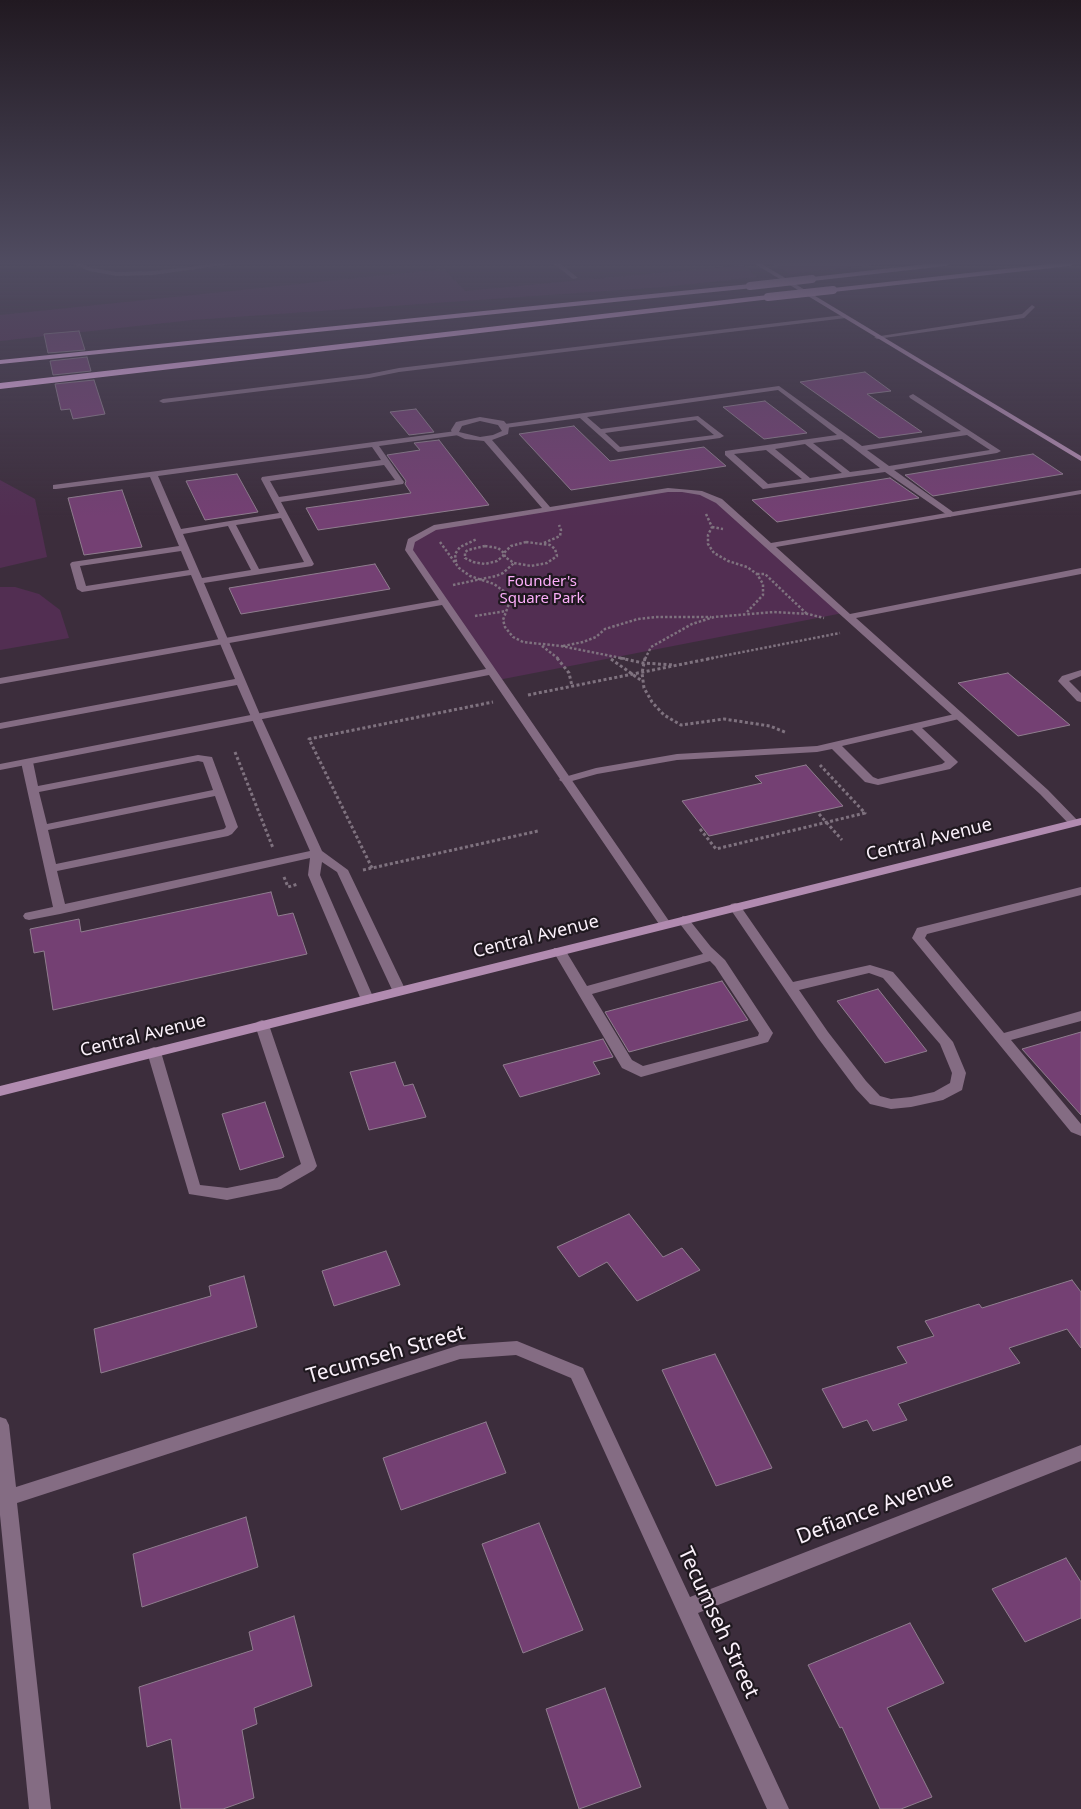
<!DOCTYPE html>
<style>
body{margin:0}
canvas{display:block;background:#3c2d3c}
</style>
<canvas width="1081" height="1809"></canvas>
<script>
const ctx = document.querySelector('canvas').getContext('2d');
ctx.lineJoin = 'round';
function fillPath(path, color) { ctx.fillStyle = color; ctx.fill(path, 'evenodd'); }
const poly = rows => new Path2D(rows.map(r => 'M' + r).join(''));
function trace(path, color, width, dash) { ctx.strokeStyle = color; ctx.lineWidth = width; ctx.lineCap = dash ? 'butt' : 'round'; ctx.setLineDash(dash || []); ctx.stroke(path); }
function drawText(font, color, halo, rows, align = 'center') {
  ctx.font = font + ' "Noto Sans",sans-serif'; ctx.lineWidth = 4.5; ctx.setLineDash([]); ctx.textBaseline = 'middle'; ctx.strokeStyle = halo; ctx.fillStyle = color; for (const [text, x, y, turn = 0] of rows) {
    ctx.save(); ctx.translate(x, y); ctx.rotate((+turn || 0) * Math.PI / 180); ctx.textAlign = isNaN(turn) ? turn : align; if (halo) ctx.strokeText(text, 0, 0); ctx.fillText(text, 0, 0); ctx.restore();
  }
}
const green = poly([
 [773,264,881,264,790,274],
 [743,265,757,277,663,287,192,320,0,341,0,315,444,269,465,291],
 [0,480,35,499,47,557,0,568],
 [668,490,702,493,719,501,843,613,498,680,409,550,411,541,434,528],
 [0,587,15,587,39,594,60,610,69,638,0,650]
]);
const building = poly([
 [79,331,85,350,48,353,44,334,79,331],
 [87,357,91,371,53,375,50,361,87,357],
 [865,372,891,391,867,394,922,432,879,438,800,382,865,372],
 [94,380,105,414,73,419,70,409,61,410,55,384,94,380],
 [765,401,807,433,764,439,723,407,765,401],
 [416,409,434,432,409,435,390,412,416,409],
 [574,426,610,461,704,447,726,466,571,490,519,434,574,426],
 [439,440,489,505,318,530,306,508,411,493,405,484,406,481,387,455,420,450,414,443,439,440],
 [1033,454,1063,474,933,496,905,475,1033,454],
 [237,474,258,512,205,520,186,481,237,474],
 [890,478,919,498,777,522,752,500,890,478],
 [122,490,142,547,84,555,68,498,122,490],
 [375,564,390,589,241,614,229,588,375,564],
 [1008,673,1070,725,1018,736,958,683,1008,673],
 [806,765,843,806,709,836,682,801,762,783,755,776,806,765],
 [271,892,278,916,293,913,307,954,53,1010,44,951,34,953,30,929,79,919,81,932,271,892],
 [722,981,748,1020,629,1052,605,1012,722,981],
 [878,989,927,1051,885,1063,837,1001,878,989],
 [1081,1032,1081,1115,1022,1049,1081,1032],
 [603,1039,613,1057,593,1062,600,1074,520,1097,503,1065,603,1039],
 [395,1062,404,1086,413,1084,426,1117,369,1130,350,1072,395,1062],
 [265,1102,284,1157,240,1170,222,1114,265,1102],
 [629,1214,663,1257,682,1248,700,1270,637,1301,607,1262,579,1277,557,1247,629,1214],
 [386,1251,400,1285,334,1306,322,1271,386,1251],
 [244,1276,257,1327,101,1373,94,1329,211,1296,209,1286,244,1276],
 [1072,1280,1081,1292,1081,1348,1067,1329,1009,1348,1020,1363,898,1404,907,1420,873,1431,867,1420,843,1428,822,1389,907,1363,897,1347,934,1336,925,1321,979,1304,982,1308,1072,1280],
 [715,1354,772,1468,716,1486,662,1370,715,1354],
 [486,1422,506,1473,401,1510,383,1458,486,1422],
 [246,1517,258,1567,142,1607,133,1554,246,1517],
 [539,1523,583,1630,523,1653,482,1544,539,1523],
 [1066,1558,1081,1582,1081,1618,1025,1642,992,1589,1066,1558],
 [294,1616,312,1686,254,1708,257,1724,242,1730,254,1798,223,1809,181,1809,171,1739,147,1747,139,1687,253,1650,249,1632,294,1616],
 [910,1623,944,1683,887,1708,932,1797,901,1809,880,1809,842,1727,840,1728,808,1665,910,1623],
 [605,1688,641,1787,579,1809,546,1709,605,1688]
]);
const pathFar1 = poly([
 [706,514,712,527,708,535,708,544,714,553,728,561,747,567,757,574,763,584,763,595,747,612],
 [712,527,723,529],
 [440,542,459,568,470,576,494,584,505,592,510,601,503,620,505,627,513,637,523,642,561,646,626,659],
 [526,542,550,545,555,549,557,556,547,563,531,566,514,563,505,557,504,553,511,546,526,542],
 [544,543,560,536,561,530,559,525],
 [485,546,498,548,504,553,503,556,497,561,485,564,473,562,465,558,465,552,468,550,485,546],
 [456,562,455,554,460,547,477,539],
 [757,574,765,574,807,614],
 [453,585,496,576,503,573,514,563],
 [475,616,506,611],
 [542,646,559,659],
 [563,646,583,642,596,637,605,629,638,619,656,617,711,617],
 [645,659,651,647,692,624,714,617,774,612,808,614,824,618],
 [707,659,840,633]
]);
const path = poly([
 [557,658,569,673,572,686],
 [620,658,643,663,674,665],
 [645,658,642,673,644,688,652,702,664,715,681,725,724,719,770,726,787,733],
 [611,659,642,681],
 [528,695,713,658],
 [235,752,273,848],
 [819,814,842,840],
 [700,829,716,849,865,813,820,765],
 [372,868,309,739,493,702],
 [363,870,538,831],
 [284,877,288,887,298,884]
]);
const lane = poly([
 [1032,305,1035,307,1024,318,877,339,874,337,1022,314,1032,305],
 [844,315,847,317,846,318,399,372,369,378,163,403,159,401,163,399,369,374,399,368,844,315],
 [779,386,862,446,961,431,910,398,909,396,913,394,1001,451,997,453,894,470,953,512,954,514,950,517,885,472,763,489,725,455,725,451,837,435,778,390,587,417,601,429,698,416,724,436,720,438,618,452,580,418,505,428,501,426,505,424,779,386],
 [696,420,714,435,620,447,605,433,696,420],
 [967,435,990,450,889,466,867,450,967,435],
 [842,439,880,468,850,472,813,443,842,439],
 [805,444,842,473,810,478,775,449,805,444],
 [766,450,802,479,768,484,734,454,766,450],
 [456,431,459,431,459,435,379,446,404,482,403,484,281,502,314,564,312,566,204,583,261,717,322,851,348,870,406,991,404,994,394,994,337,872,322,862,320,875,374,999,372,1002,367,1004,362,1002,308,875,310,858,60,914,29,920,25,919,23,916,25,913,53,907,21,762,27,759,33,762,38,786,198,755,212,757,238,827,232,834,228,836,57,871,65,904,310,851,237,685,0,729,0,723,235,679,191,575,82,592,77,589,70,564,72,562,179,546,150,477,56,489,53,489,53,485,456,431],
 [372,447,381,460,262,477,261,479,279,513,181,529,158,476,372,447],
 [384,465,395,480,279,497,270,481,384,465],
 [281,518,304,562,259,569,236,525,281,518],
 [228,526,251,570,202,578,183,534,228,526],
 [181,551,189,570,86,586,80,566,181,551],
 [198,761,203,762,213,790,47,824,39,792,198,761],
 [215,796,226,827,224,829,56,864,48,830,215,796],
 [1081,670,1081,676,1069,681,1081,693,1081,702,1077,701,1058,681,1062,676,1081,670],
 [959,713,964,716,963,718,922,728,956,760,958,762,956,764,950,769,878,785,865,782,832,749,817,752,677,760,597,774,565,783,559,780,561,778,596,768,677,754,817,746,959,713],
 [912,730,945,762,942,764,878,779,873,777,842,746,912,730],
 [1081,887,1081,895,927,934,925,938,1004,1033,1081,1011,1081,1021,1011,1040,1081,1124,1081,1136,1071,1132,912,938,917,928,1081,887],
 [735,903,739,904,793,982,870,965,893,972,953,1042,966,1073,962,1090,943,1100,911,1107,891,1109,870,1104,856,1089,818,1038,731,910,729,907,731,904,735,903],
 [869,973,883,978,940,1044,952,1073,950,1083,934,1092,911,1097,891,1099,880,1096,866,1081,828,1032,799,990,869,973],
 [683,916,687,917,711,947,725,960,773,1033,768,1042,641,1077,622,1068,553,951,554,948,564,948,587,986,703,954,677,920,683,916],
 [710,961,715,966,759,1033,758,1036,643,1066,632,1060,592,994,710,961],
 [262,1020,267,1022,269,1025,317,1166,314,1170,281,1189,227,1200,189,1194,147,1052,149,1049,154,1047,159,1049,161,1052,200,1185,227,1188,277,1178,301,1164,255,1025,257,1022,262,1020]
]);
const street = poly([
 [74,264,82,264,92,268,117,272,153,271,213,264,232,264,153,275,117,276,89,271,74,264],
 [554,264,561,264,578,278,573,279,554,264],
 [480,417,504,421,509,427,508,434,492,440,550,507,668,488,702,491,722,499,771,543,1081,490,1081,494,776,547,850,614,1081,568,1081,574,856,618,1048,790,1080,823,1074,826,1070,825,1040,794,716,503,700,495,682,492,668,492,436,530,415,542,413,550,669,921,671,924,669,927,661,927,489,675,0,770,0,764,486,669,442,605,0,684,0,678,439,600,405,550,408,539,434,525,542,508,484,441,465,439,452,433,451,430,456,422,480,417],
 [480,421,498,425,502,431,493,435,480,437,459,432,462,426,480,421],
 [517,1341,583,1368,690,1597,1081,1445,1081,1461,698,1613,789,1809,767,1809,571,1378,516,1355,460,1359,17,1503,51,1809,29,1809,0,1515,0,1417,6,1419,9,1425,16,1487,460,1345,517,1341]
]);
const secondary = poly([
 [755,264,762,264,1081,456,1081,461,755,264],
 [1081,818,1081,825,0,1096,0,1086,1081,818]
]);
const highway = poly([
 [926,264,949,264,946,266,812,281,808,279,812,277,926,264],
 [1049,264,1073,264,1070,266,833,292,829,290,833,288,1049,264],
 [750,284,753,284,753,288,0,364,0,360,750,284],
 [768,295,771,295,771,299,0,389,0,383,768,295]
]);
const highwayBridge = poly([
 [750,286,812,279],
 [768,297,833,290]
]);
const farParknames = [
 ["Founder's",542,582],
 ["Square Park",542,599]
];
const streetNames = [
 ["Central Avenue",929,840,-14],
 ["Central Avenue",536,937,-14],
 ["Central Avenue",143,1036,-14]
];
const nearStreetnames = [
 ["Tecumseh Street",386,1355,-16],
 ["Defiance Avenue",875,1509,-21],
 ["Tecumseh Street",718,1623,65]
];
fillPath(green, '#522e52');
fillPath(building, '#744073');
trace(building, '#8f7d8e', 1);
trace(pathFar1, '#7f727f', 2.5, [2.5, 2]);
trace(path, '#7f727f', 3, [3, 2.5]);
fillPath(lane, '#846c83');
fillPath(street, '#846c83');
fillPath(secondary, '#b18bb0');
fillPath(highway, '#f4b8f2');
trace(highwayBridge, '#f4b8f2', 8);
const sky = ctx.createLinearGradient(0, 0, 0, 517);
sky.addColorStop(0, '#211921');
sky.addColorStop(0.51, '#504c61');
sky.addColorStop(1, '#504c6100');
ctx.fillStyle = sky;
ctx.fillRect(0, 0, 1081, 517);
drawText('15px', '#fcaefa', '#1f181f', farParknames);
drawText('18px', '#fbf1fb', '#1f181f', streetNames);
drawText('21px', '#fbf1fb', '#1f181f', nearStreetnames);
</script>
